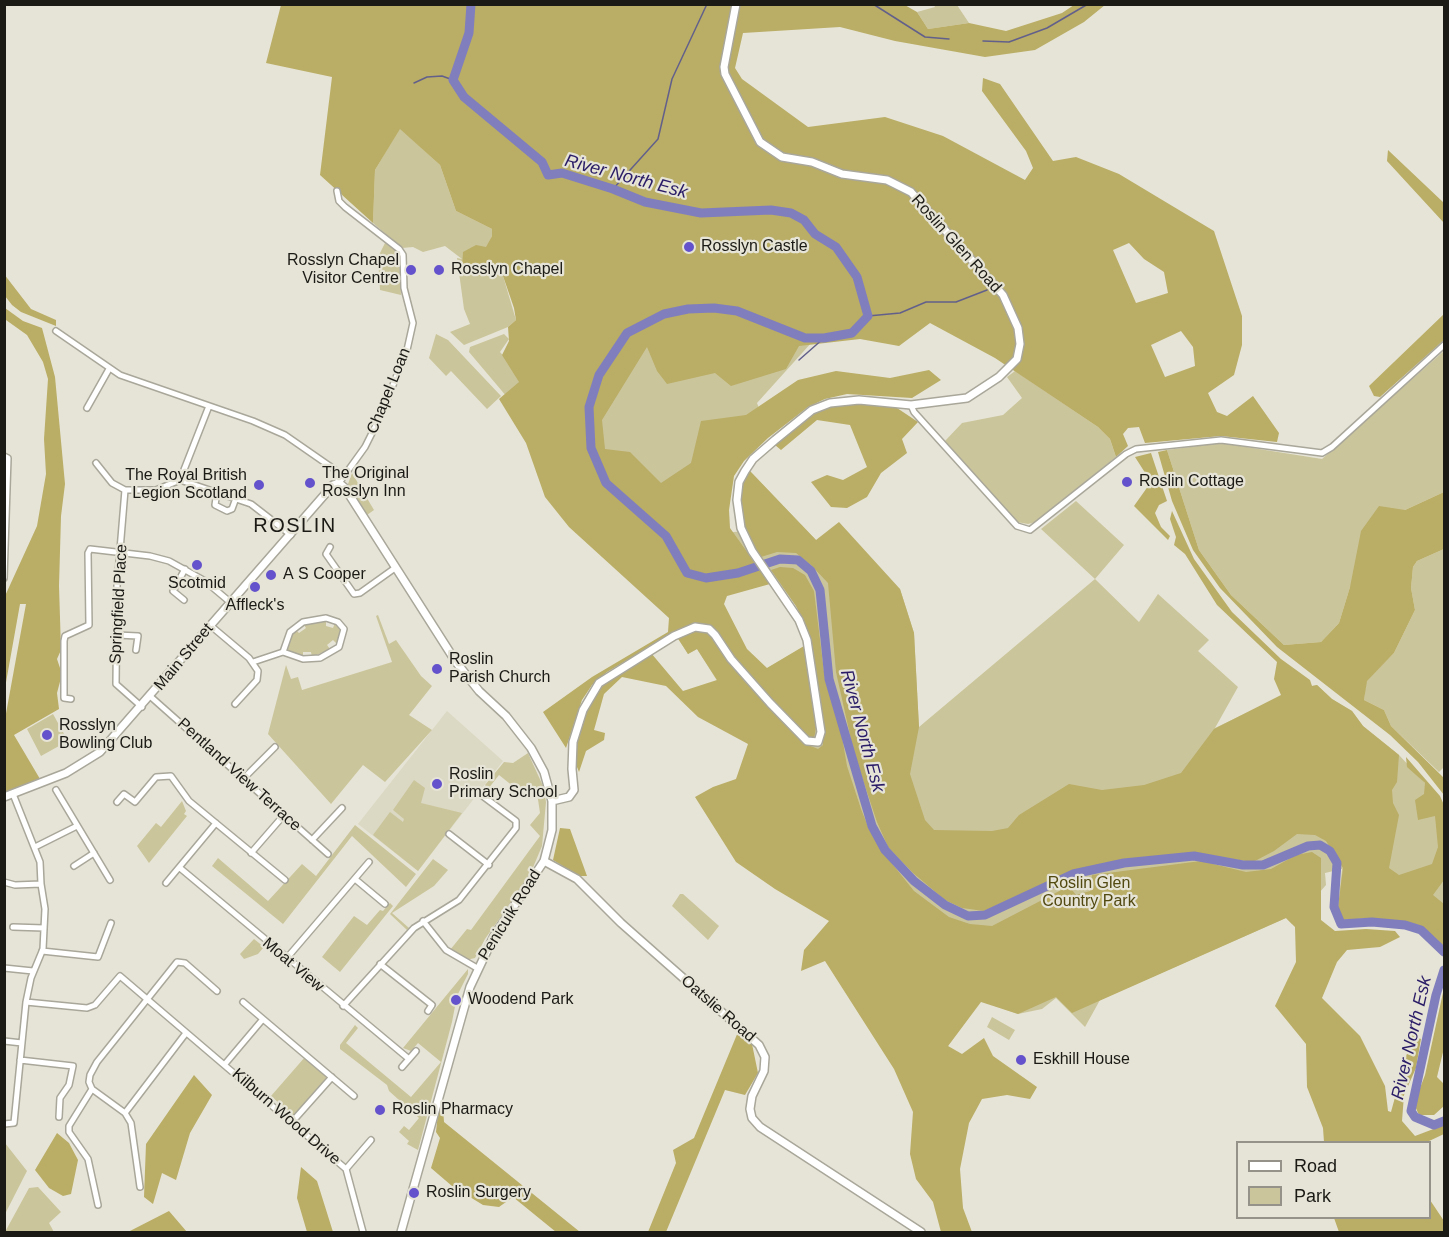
<!DOCTYPE html>
<style>
body{margin:0}
#map{position:relative;width:1449px;height:1237px;overflow:hidden;background:#e6e4d6;font-family:Arial,sans-serif}
canvas{display:block}
.frame{position:absolute;inset:0;border:6px solid #1b1a15;pointer-events:none}
.legend{position:absolute;left:1236px;top:1141px;width:195px;height:78px;box-sizing:border-box;background:#e6e4d6;border:2px solid #959389;margin:0;padding:8px 10px;list-style:none;font-size:18px;color:#1b1a15}
.legend li{display:flex;align-items:center;gap:12px;height:30px}
.legend b{width:30px;border:2px solid #959389}
</style>
<div id="map">
<canvas width="1449" height="1237"></canvas>
<div class="frame"></div>
<ul class="legend">
<li><b style="height:8px;background:#fff"></b>Road</li>
<li><b style="height:16px;background:#cbc59b"></b>Park</li>
</ul>
</div>
<script>
const ctx = document.querySelector('canvas').getContext('2d');
ctx.lineJoin = 'round';
function fillPath(path, color) { ctx.fillStyle = color; ctx.fill(path, 'evenodd'); }
const poly = rows => new Path2D(rows.map(r => 'M' + r).join(''));
function trace(path, color, width, dash) { ctx.strokeStyle = color; ctx.lineWidth = width; ctx.lineCap = dash ? 'butt' : 'round'; ctx.setLineDash(dash || []); ctx.stroke(path); }
function drawText(font, color, halo, rows, align = 'center') {
  ctx.font = font + ' Arial,sans-serif'; ctx.lineWidth = 4.5; ctx.setLineDash([]); ctx.textBaseline = 'middle'; ctx.strokeStyle = halo; ctx.fillStyle = color; for (const [text, x, y, turn = 0] of rows) {
    ctx.save(); ctx.translate(x, y); ctx.rotate((+turn || 0) * Math.PI / 180); ctx.textAlign = isNaN(turn) ? turn : align; if (halo) ctx.strokeText(text, 0, 0); ctx.fillText(text, 0, 0); ctx.restore();
  }
}
const built = poly([
 [447,711,503,761,418,871,358,824]
]);
const green = poly([
 [934,5,957,5,969,23,928,29,917,12,935,7],
 [400,128,440,165,456,211,492,229,492,236,473,276,503,276,516,320,508,327,464,345,450,332,470,324,464,309,457,258,462,259,445,246,423,252,413,247,402,248,373,223,375,170],
 [385,243,394,248,399,258,401,295,380,290,378,257],
 [436,334,448,340,501,396,487,409,451,371,446,376,429,358],
 [504,334,509,339,500,352,527,383,507,397,469,352,470,347],
 [629,335,812,342,757,403,760,411,712,452,722,533,745,531,742,483,749,470,816,540,900,589,914,633,919,727,1095,579,1041,529,1076,501,1124,545,1095,579,1139,622,1158,594,1209,640,1198,651,1238,687,1215,728,1309,683,1312,686,1317,685,1332,699,1352,711,1363,726,1399,755,1425,783,1444,815,1444,950,1436,940,1413,924,1369,918,1343,920,1338,907,1342,869,1325,873,1326,885,1292,924,1286,918,1100,1000,1085,1027,1056,998,1042,1009,1018,1014,981,1001,948,1046,697,649,688,654,677,637,734,667,745,681,810,643,807,628,796,606,755,549,738,561,593,448,601,376],
 [1444,351,1444,492,1405,510,1350,587,1339,623,1321,642,1284,645,1231,595,1199,550,1167,450,1221,443,1322,459],
 [1015,371,1098,427,1110,439,1116,457,1036,522,1028,524,1017,522,945,441,962,423,1003,415,1022,398,1007,377],
 [352,473,374,510,367,515,348,484],
 [1444,549,1444,767,1439,772,1391,726,1384,710,1364,700,1366,681,1394,653,1415,610,1411,588,1413,567,1417,561],
 [378,615,389,644,396,640,421,676,432,686,409,715,432,730,385,782,363,765,331,804,268,734,286,665,291,679,298,677,302,690,392,662,376,616],
 [326,621,326,626,333,628,335,623,341,629,337,644,333,640,327,645,330,649,312,657,311,652,303,652,303,656,287,651,292,634,296,630,299,633,306,628,304,625],
 [53,714,68,741,41,756,27,729],
 [528,753,543,786,546,802,542,846,529,877,485,939,475,958,466,960,450,950,467,929,471,930,540,836,530,825,540,813,536,786,519,791,499,775,488,789,485,785,504,762,513,763],
 [414,780,425,788,421,803,462,813,418,871,373,835,390,812,403,822,404,819,393,810],
 [182,801,186,811,184,814,187,816,149,863,137,846,156,823,161,827],
 [355,825,416,874,406,887,352,836,283,924,212,866,218,858,268,901,302,864,316,876],
 [433,859,448,870,434,886,392,913,409,928,407,930,390,914],
 [680,894,683,894,719,926,708,940,672,906],
 [390,903,393,906,340,972,322,957,354,916,367,925,380,910,383,911],
 [254,939,264,947,258,954,244,959,240,954],
 [468,969,468,974,457,996,452,1022,418,1150,407,1144,409,1141,399,1132,404,1126,409,1130,419,1118,389,1091,387,1085,340,1049,340,1045,355,1025,358,1028,346,1043,411,1097,441,1062,418,1043,411,1051,403,1048],
 [992,1017,1015,1030,1009,1040,987,1027],
 [305,1057,328,1076,294,1116,271,1096],
 [5,1143,27,1171,5,1214],
 [38,1187,61,1212,49,1223,54,1232,5,1232,29,1188]
]);
const forest = poly([
 [903,4,917,12,928,29,969,23,1006,31,1062,13,1074,5,1105,5,1084,22,1035,50,985,57,895,41,840,27,743,33,735,68,742,79,808,127,885,117,943,136,1025,180,1033,168,1026,151,982,91,983,78,1000,84,1053,161,1076,157,1119,174,1214,231,1242,316,1242,345,1234,375,1208,393,1217,412,1227,416,1253,396,1279,433,1277,442,1221,436,1145,443,1139,427,1128,428,1123,434,1128,446,1116,457,1110,439,1098,427,995,358,930,323,899,346,860,339,799,346,786,369,731,386,715,373,667,384,657,371,647,347,602,420,605,449,630,452,661,483,691,463,701,421,746,415,798,380,836,371,890,378,929,370,941,380,912,398,847,394,825,399,808,407,768,438,744,461,734,476,729,510,730,528,770,584,727,596,724,604,747,649,767,668,804,646,810,668,817,722,814,739,803,734,772,702,704,625,695,623,670,635,607,672,592,685,582,700,566,748,543,712,592,677,668,632,669,618,569,527,545,497,526,443,499,399,519,382,502,355,509,341,508,327,516,320,514,308,503,276,473,276,462,268,463,252,476,245,486,247,492,236,492,229,456,211,440,165,400,129,375,170,373,223,320,175,332,77,266,63,281,5],
 [1129,243,1144,259,1164,272,1168,293,1136,303,1113,250],
 [1181,331,1193,347,1195,366,1165,377,1151,345],
 [1388,150,1444,203,1444,223,1387,161],
 [4,274,31,309,56,320,56,326,21,312,12,305,5,296],
 [5,308,23,321,42,328,55,377,65,484,61,516,59,586,61,650,57,659,62,674,57,693,59,709,14,735,40,779,5,792,5,719,26,604,20,604,5,688,5,596,37,526,46,474,44,439,48,379,43,362,27,335,6,320],
 [1444,314,1444,340,1380,397,1374,396,1369,386],
 [859,403,897,408,918,422,902,439,907,453,881,473,867,497,847,508,831,507,811,482,827,475,843,480,867,467,850,425,817,420,781,450,775,445,813,414,831,405],
 [1167,450,1199,550,1231,595,1284,645,1321,642,1339,623,1350,587,1361,531,1379,506,1405,510,1444,492,1444,549,1417,561,1413,567,1411,588,1415,610,1394,653,1367,681,1364,700,1384,710,1391,726,1444,778,1444,795,1418,762,1390,735,1277,647,1220,588,1193,550,1172,501,1158,452],
 [1151,453,1167,501,1159,505,1155,513,1161,527,1170,536,1168,540,1134,506,1151,482,1135,457],
 [749,470,816,540,839,522,900,589,914,633,919,727,910,774,925,820,934,830,992,831,1008,828,1019,815,1069,784,1102,790,1144,785,1181,773,1214,729,1281,695,1274,679,1277,662,1217,605,1185,554,1174,545,1176,537,1170,519,1172,511,1194,559,1232,612,1281,659,1310,680,1312,686,1317,685,1332,699,1352,711,1363,726,1399,755,1397,782,1392,790,1393,803,1399,815,1389,868,1399,875,1432,864,1438,847,1435,816,1418,820,1415,800,1424,794,1425,783,1407,767,1406,757,1440,796,1444,805,1444,880,1433,895,1444,904,1444,950,1436,940,1413,924,1369,918,1343,920,1338,907,1343,868,1326,841,1315,835,1297,834,1274,851,1253,862,1192,853,1123,860,1072,871,984,911,962,908,945,900,913,873,888,847,877,822,854,753,836,672,828,583,811,565,796,553,777,552,761,557,755,549,740,514,740,491],
 [780,567,793,568,805,575,814,591,825,680,840,725,847,766,861,809,869,829,882,851,914,891,949,917,970,924,992,926,1069,886,1076,895,1090,891,1092,875,1201,861,1246,872,1271,869,1296,855,1312,852,1321,858,1321,920,1335,931,1366,929,1395,931,1400,937,1380,947,1347,950,1337,962,1322,998,1360,1036,1385,1086,1388,1111,1391,1112,1412,1035,1421,1039,1416,1068,1404,1095,1402,1121,1415,1136,1444,1125,1444,1134,1427,1142,1324,1142,1323,1128,1307,1087,1306,1044,1275,1006,1296,962,1295,927,1286,918,1072,1013,1056,997,1018,1014,981,1002,948,1046,962,1054,984,1038,993,1056,1037,1087,1030,1099,1007,1095,982,1099,969,1123,960,1169,963,1208,972,1232,941,1232,933,1202,916,1179,910,1154,913,1112,894,1069,825,961,801,971,804,950,829,921,775,889,736,862,695,797,713,787,736,779,748,744,698,717,666,686,622,677,604,694,594,730,605,733,604,740,586,751,579,772,575,762,577,740,586,710,603,683,651,653,683,691,717,680,697,649,688,654,677,637,696,630,708,632,745,682,806,744,818,749,823,745,816,668,807,628,796,606,771,570],
 [560,828,570,829,587,876,579,876,553,860],
 [1444,988,1444,1048,1437,1077,1444,1084,1444,1106,1434,1115,1419,1115,1414,1104,1425,1075],
 [738,1032,752,1044,758,1073,745,1095,725,1090,666,1232,648,1232,676,1163,673,1150,694,1138],
 [194,1075,212,1095,190,1133,176,1180,162,1173,153,1204,144,1197,146,1144],
 [443,1109,444,1122,580,1232,556,1232,513,1197,499,1207,483,1205,452,1186,431,1168,440,1138,436,1132,438,1113],
 [57,1133,69,1143,78,1160,71,1194,63,1196,49,1188,35,1170],
 [301,1167,317,1181,333,1232,307,1232,297,1198],
 [1430,1200,1444,1221,1444,1232,1339,1232,1334,1218,1430,1218],
 [169,1211,187,1232,128,1232]
]);
const stream = poly([
 [873,4,925,37,949,39],
 [983,41,1009,42,1047,28,1088,4],
 [414,83,427,77,442,76,453,80],
 [613,189,658,139,672,79,707,4],
 [868,316,900,313,926,302,956,302,987,290],
 [799,360,824,338]
]);
const river = poly([
 [471,4,469,33,453,80,464,97,542,162,548,175,562,173,613,189,645,202,701,213,771,210,791,213,804,220,815,234,836,247,857,277,868,316,852,333,824,338,805,338,737,311,714,308,688,309,664,314,627,333,599,375,589,407,591,448,606,483,666,536,687,573,706,578,738,573,780,559,798,560,811,571,820,590,829,679,872,826,885,850,914,881,945,905,968,916,985,915,1073,874,1124,863,1194,856,1243,865,1263,865,1308,846,1320,845,1330,851,1337,863,1334,907,1341,924,1372,922,1405,925,1421,930,1444,952],
 [1444,970,1436,995,1411,1111,1415,1117,1434,1125,1444,1121]
]);
const street = poly([
 [337,191,339,201,345,207,399,249,403,255,404,288,413,323,407,350,381,415,365,447,339,483],
 [56,331,120,375,253,421,285,435,334,469,339,483],
 [911,405,914,412,1017,526,1030,530,1126,454,1136,449,1221,440,1322,453,1332,447,1444,345],
 [87,408,109,369],
 [4,456,8,458,4,578],
 [96,463,112,483,125,490,156,490,180,480,251,504,291,535],
 [180,480,209,406],
 [125,490,117,586,116,684,142,707],
 [217,492,215,505,227,511,232,509,236,498],
 [330,547,326,554,354,594,360,593,395,568],
 [184,600,173,591,185,569],
 [211,626,249,658,258,671,257,680,235,704],
 [117,635,138,636,136,650],
 [253,662,283,652,303,659,320,658,339,647,344,629,338,622,326,618,303,622,290,632,283,652],
 [151,697,328,854],
 [71,699,64,698,64,641,65,636,89,625,88,553,90,549,150,556,169,561,205,581,230,602],
 [243,779,275,747],
 [56,790,110,880],
 [117,802,124,794,135,802,156,777,171,776,189,801,285,880],
 [449,834,489,865],
 [312,840,342,808],
 [35,847,77,826],
 [251,853,284,815],
 [74,866,94,853],
 [180,868,409,1059],
 [355,879,385,904],
 [4,882,15,885,41,884,40,862,13,794],
 [166,883,216,823],
 [41,884,45,909,43,949,31,978,26,1002,87,1008,95,1005,120,976,346,1169,363,1232],
 [423,921,446,950,477,968],
 [13,927,44,928],
 [42,951,98,957,111,923],
 [286,959,369,862],
 [380,964,432,1005,428,1011],
 [4,968,33,971],
 [243,1002,263,1019],
 [343,1006,414,928,459,900,516,828,516,821,480,794],
 [4,1041,22,1043],
 [20,1060,73,1066,69,1085,60,1098,59,1117],
 [225,1064,263,1019,354,1096],
 [402,1067,416,1051],
 [92,1089,125,1113,131,1123,140,1187],
 [125,1113,186,1033],
 [292,1122,332,1077],
 [4,1124,14,1123,26,1002],
 [346,1169,371,1140],
 [98,1205,88,1159,69,1132,69,1126,92,1089,89,1082,90,1075,97,1062,177,962,185,963,217,991]
]);
const secondary = poly([
 [4,797,66,773,100,752,333,485,339,483,345,488,456,662,479,691,506,716,531,748,544,772,552,801,552,830,544,861,494,936,470,987,401,1232],
 [552,801,569,797,574,790,572,769,573,742,583,710,599,683,674,636,695,627,709,629,715,635,731,659,770,703,807,741,818,742,821,732,807,640,799,620,752,551,741,528,737,500,739,482,745,471,753,459,775,440,812,410,830,403,859,400,911,405,967,398,999,377,1017,359,1020,344,1018,328,1003,295,911,192,887,180,842,174,812,162,782,157,760,142,725,74,724,67,736,4],
 [544,861,577,879,621,923,759,1045,765,1057,764,1071,752,1096,750,1109,752,1118,760,1127,921,1232]
]);
const markers = [
 [689,247,6,"#6352cb"],
 [411,270,6,"#6352cb"],
 [439,270,6,"#6352cb"],
 [1127,482,6,"#6352cb"],
 [310,483,6,"#6352cb"],
 [259,485,6,"#6352cb"],
 [197,565,6,"#6352cb"],
 [271,575,6,"#6352cb"],
 [255,587,6,"#6352cb"],
 [437,669,6,"#6352cb"],
 [47,735,6,"#6352cb"],
 [437,784,6,"#6352cb"],
 [456,1000,6,"#6352cb"],
 [1021,1060,6,"#6352cb"],
 [380,1110,6,"#6352cb"],
 [414,1193,6,"#6352cb"]
];
const streetNames = [
 ["Roslin Glen Road",956,244,48],
 ["Chapel Loan",389,391,-68],
 ["Springfield Place",119,604,-87],
 ["Main Street",184,657,-50],
 ["Pentland View Terrace",239,775,42],
 ["Penicuik Road",510,915,-58],
 ["Moat View",293,965,40],
 ["Oatslie Road",718,1009,41],
 ["Kilburn Wood Drive",286,1117,41]
];
const poiNames = [
 ["Rosslyn Castle",701,247],
 ["Rosslyn Chapel",399,261,"right"],
 ["Visitor Centre",399,279,"right"],
 ["Rosslyn Chapel",451,270],
 ["The Original",322,474],
 ["Rosslyn Inn",322,492],
 ["The Royal British",247,476,"right"],
 ["Legion Scotland",247,494,"right"],
 ["Roslin Cottage",1139,482],
 ["A S Cooper",283,575],
 ["Scotmid",197,584,"center"],
 ["Affleck's",255,606,"center"],
 ["Roslin",449,660],
 ["Parish Church",449,678],
 ["Rosslyn",59,726],
 ["Bowling Club",59,744],
 ["Roslin",449,775],
 ["Primary School",449,793],
 ["Woodend Park",468,1000],
 ["Eskhill House",1033,1060],
 ["Roslin Pharmacy",392,1110],
 ["Roslin Surgery",426,1193]
];
const parkNames = [
 ["Roslin Glen",1089,884],
 ["Country Park",1089,902]
];
const waterNames = [
 ["River North Esk",626,177,15],
 ["River North Esk",862,731,75],
 ["River North Esk",1412,1038,-77]
];
const quarterNames = [
 ["ROSLIN",295,526]
];
fillPath(built, '#dbd8c3');
fillPath(green, '#cbc59b');
fillPath(forest, '#baad66');
trace(stream, '#62608b', 1.5);
trace(river, '#807ebd', 9);
trace(street, '#a9a79a', 8);
trace(secondary, '#a9a79a', 10);
trace(street, '#fff', 5);
trace(secondary, '#fff', 7);
for (const [x, y, r, color] of markers) { const dot = new Path2D(); dot.arc(x, y, r, 0, 2 * Math.PI); ctx.fillStyle = color; ctx.fill(dot); trace(dot, '#e6e4d6', 2); }
drawText('16px', '#1b1a15', '#e6e4d6', streetNames);
drawText('16px', '#1b1a15', '#e6e4d6', poiNames, 'left');
drawText('16px', '#524911', '#e6e4d6', parkNames);
drawText('italic 18px', '#2a1c67', '#e6e4d6', waterNames);
ctx.letterSpacing = '1.5px';
drawText('20px', '#1b1a15', '#e6e4d6', quarterNames);
ctx.letterSpacing = '0px';
</script>
